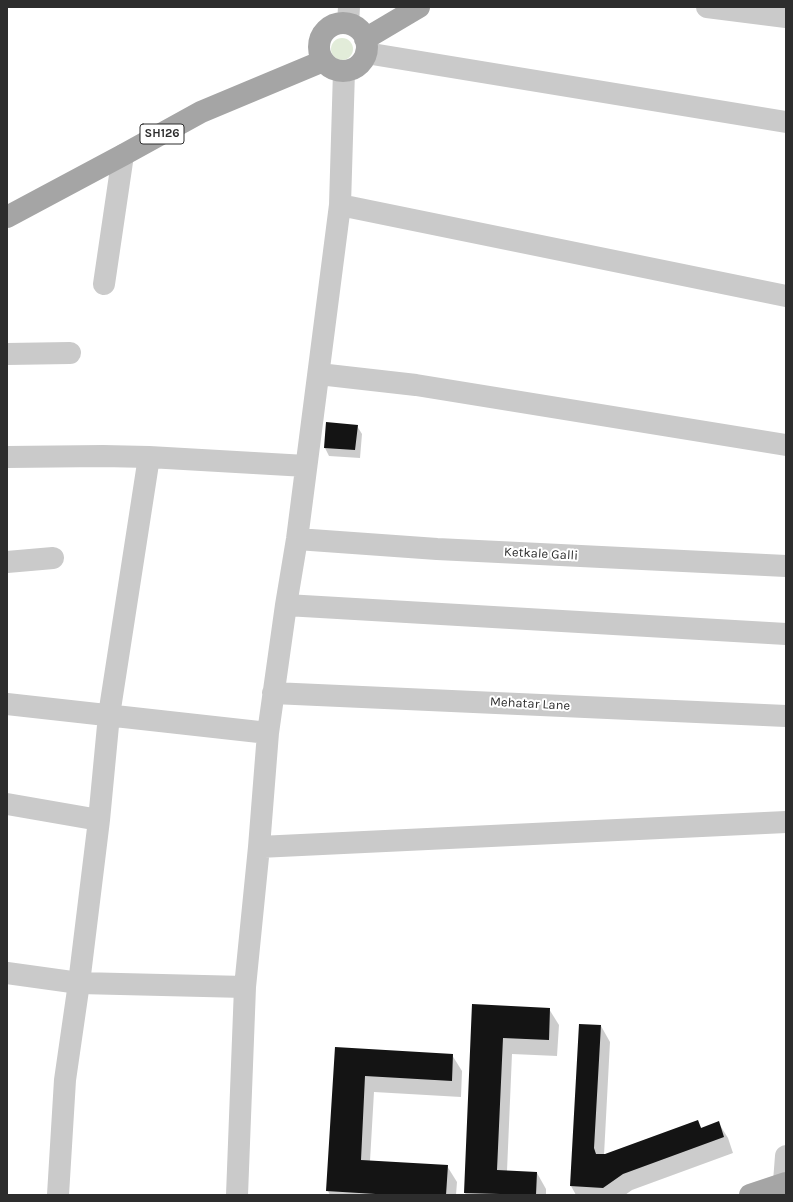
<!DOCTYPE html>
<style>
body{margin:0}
#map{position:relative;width:793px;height:1202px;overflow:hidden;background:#fff;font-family:Karla,sans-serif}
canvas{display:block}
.frame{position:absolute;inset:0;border:8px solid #2d2d2d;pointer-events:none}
</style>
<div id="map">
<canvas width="793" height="1202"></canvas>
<div class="frame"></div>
</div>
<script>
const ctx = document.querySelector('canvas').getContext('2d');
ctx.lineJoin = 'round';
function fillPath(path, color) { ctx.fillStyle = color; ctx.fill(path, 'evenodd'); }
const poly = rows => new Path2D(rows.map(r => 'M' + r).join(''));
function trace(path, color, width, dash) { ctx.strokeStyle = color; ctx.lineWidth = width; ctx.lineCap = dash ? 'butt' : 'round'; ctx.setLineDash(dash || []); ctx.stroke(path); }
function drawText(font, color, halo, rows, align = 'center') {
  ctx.font = font + ' Karla,sans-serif'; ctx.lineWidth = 4; ctx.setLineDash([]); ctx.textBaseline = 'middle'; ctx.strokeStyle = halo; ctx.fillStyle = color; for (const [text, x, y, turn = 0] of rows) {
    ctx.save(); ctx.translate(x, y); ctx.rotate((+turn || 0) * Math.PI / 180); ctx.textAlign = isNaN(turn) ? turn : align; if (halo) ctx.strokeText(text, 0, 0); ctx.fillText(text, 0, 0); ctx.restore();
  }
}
const green = poly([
 '331 49a11 11 0 1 1 22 0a11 11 0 1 1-22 0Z'
]);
const shadow = poly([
 [357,426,362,434,360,458,329,456,325,448],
 [473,1005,549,1009,559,1025,557,1056,512,1054,507,1171,537,1173,546,1189,546,1195,466,1195,465,1193],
 [601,1026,610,1042,604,1155,697,1121,702,1129,718,1122,728,1138,733,1153,632,1190,625,1195,576,1195,571,1186],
 [336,1048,452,1055,462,1071,461,1097,374,1092,370,1161,447,1166,457,1182,456,1195,330,1195,328,1191]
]);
const building = poly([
 [326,422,358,425,355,450,324,448],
 [472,1004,550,1008,549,1040,503,1038,497,1170,537,1172,536,1195,464,1193],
 [579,1024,601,1025,594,1148,596,1154,605,1154,698,1120,701,1128,719,1121,724,1137,623,1174,603,1188,570,1186],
 [335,1047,453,1054,452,1081,365,1076,361,1160,448,1165,446,1195,392,1195,326,1191]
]);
const minor = poly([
 [707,7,786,17],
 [348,23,349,7],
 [366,53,786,122],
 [340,205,786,296],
 [104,284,123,155],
 [7,354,70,353],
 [319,374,416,385,786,445],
 [7,457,103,456,149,457,109,715,99,820,79,983,65,1080,58,1195],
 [149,457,306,466],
 [297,539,437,549,786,566],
 [7,562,53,558],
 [286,605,786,634],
 [273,693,786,716],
 [7,704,268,733],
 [7,804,99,820],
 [259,847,786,822],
 [7,973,79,983,245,987],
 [237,1195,245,987,259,847,268,733,286,605,297,539,340,205,344,71],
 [783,1195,786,1156]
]);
const major = poly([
 '319 47a24 24 0 1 1 48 0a24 24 0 1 1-48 0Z',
 [365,39,419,7],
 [7,217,123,155,201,112,323,61],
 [750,1195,786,1183]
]);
const shields = [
 [162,134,44]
];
const shieldNames = [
 ["SH126",162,134]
];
const streetNames = [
 ["Ketkale Galli",541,554,3],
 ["Mehatar Lane",530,704,3]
];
fillPath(green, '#e2ecd9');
fillPath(shadow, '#0003');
fillPath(building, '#141414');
trace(minor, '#cacaca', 22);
trace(major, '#a5a5a5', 22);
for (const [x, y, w] of shields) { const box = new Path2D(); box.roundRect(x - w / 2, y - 10, w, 20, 3); ctx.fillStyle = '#fff'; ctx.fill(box); trace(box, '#2d2d2d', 1); }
drawText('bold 12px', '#2d2d2d', null, shieldNames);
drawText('13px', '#2d2d2d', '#fff', streetNames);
</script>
